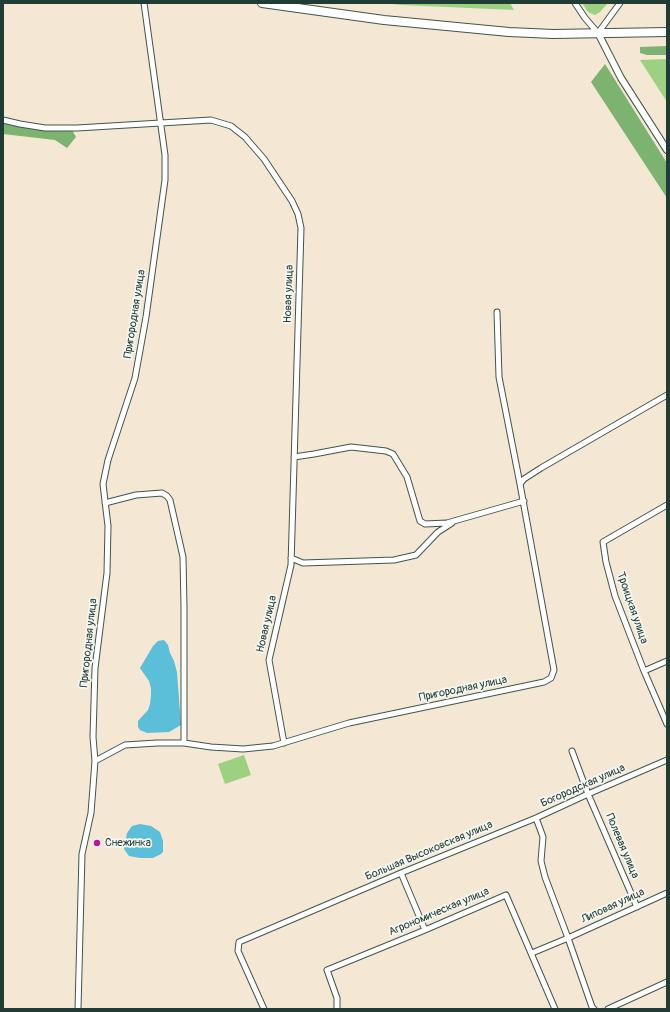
<!DOCTYPE html>
<meta charset="utf-8">
<style>
body{margin:0}
#map{position:relative;width:670px;height:1012px;overflow:hidden;background:#f4e7d3;font-family:Pangolin,sans-serif}
canvas{display:block}
.frame{position:absolute;inset:0;border:4px solid #1f3d34;pointer-events:none}
</style>
<div id="map">
<canvas width="670" height="1012"></canvas>
<div class="frame"></div>
</div>
<script>
const ctx = document.querySelector('canvas').getContext('2d');
ctx.lineJoin = 'round';
function fillPath(path, color) { ctx.fillStyle = color; ctx.fill(path, 'evenodd'); }
const poly = rows => new Path2D(rows.map(r => 'M' + r).join(''));
function trace(path, color, width, dash) { ctx.strokeStyle = color; ctx.lineWidth = width; ctx.lineCap = dash ? 'butt' : 'round'; ctx.setLineDash(dash || []); ctx.stroke(path); }
function drawText(font, color, halo, rows, align = 'center') {
  ctx.font = font + ' Pangolin,sans-serif'; ctx.lineWidth = 3.5; ctx.setLineDash([]); ctx.textBaseline = 'middle'; ctx.strokeStyle = halo; ctx.fillStyle = color; for (const [text, x, y, turn = 0] of rows) {
    ctx.save(); ctx.translate(x, y); ctx.rotate((+turn || 0) * Math.PI / 180); ctx.textAlign = isNaN(turn) ? turn : align; if (halo) ctx.strokeText(text, 0, 0); ctx.fillText(text, 0, 0); ctx.restore();
  }
}
const green = poly([
 [382,3,510,3,514,10,401,5],
 [582,3,608,3,600,12,595,15,588,12],
 [667,59,667,102,640,60],
 [244,755,251,775,225,784,218,764]
]);
const forest = poly([
 [667,46,667,55,647,55,640,53,640,47],
 [605,64,667,163,667,198,591,82],
 [3,121,72,130,76,137,67,148,55,140,3,134]
]);
const water = poly([
 [164,640,168,645,170,653,174,661,177,672,181,725,169,732,147,733,140,730,138,727,138,721,148,710,150,704,151,695,151,688,149,681,140,668,153,646,158,641],
 [140,824,151,826,160,832,163,841,163,852,161,854,153,858,140,858,129,856,124,849,127,833,132,826]
]);
const minor = poly([
 [575,3,585,18,598,33,620,3],
 [3,120,20,124,45,128,77,128,211,120,231,126,245,137,264,159,292,201,298,214,301,228,291,565,269,660,284,743],
 [294,457,314,454,351,447,386,451,393,454,407,477,420,521,425,524,447,523,524,501],
 [520,484,524,479,541,468,667,395],
 [105,503,136,495,162,493,167,496,170,500,183,557,184,607,184,743],
 [667,505,603,542,606,562,615,596,644,671,667,724],
 [291,558,303,563,394,560,416,555,438,532,452,523],
 [644,671,667,661],
 [572,751,588,794,637,907],
 [95,761,125,745,157,743,184,743,211,747,243,749,273,746,349,723,544,682,551,678,554,670,520,484,499,377,497,312],
 [536,818,543,837,541,861,545,877,568,938,592,1007,594,1009],
 [401,873,425,930],
 [532,953,568,938,667,893],
 [78,1009,82,854,91,813,95,761,93,737,95,668,107,573,108,526,103,484,108,460,135,378,146,317,165,180,165,155,144,3],
 [264,1009,238,951,239,942,401,873,536,818,588,794,667,760],
 [337,1009,337,998,327,970,425,930,506,895,555,1009],
 [608,1009,667,982]
]);
const tertiary = poly([
 [598,33,621,78,667,150]
]);
const primary = poly([
 [262,3,384,20,509,32,553,34,667,32]
]);
const markers = [
 [97,843,4,"#b5179e"]
];
const streetNames = [
 ["Новая улица",289,294,-88],
 ["Пригородная улица",135,314,-81],
 ["Троицкая улица",632,608,71],
 ["Новая улица",267,624,-77],
 ["Пригородная улица",89,643,-84],
 ["Пригородная улица",463,689,-12],
 ["Богородская улица",583,786,-24],
 ["Полевая улица",622,846,67],
 ["Большая Высоковская улица",429,851,-23],
 ["Липовая улица",613,906,-25],
 ["Агрономическая улица",439,912,-23]
];
const poiNames = [
 ["Снежинка",105,843]
];
fillPath(green, '#9cd182');
fillPath(forest, '#7db370');
fillPath(water, '#5bbfd9');
trace(minor, '#3f564c', 7);
trace(tertiary, '#3f564c', 8);
trace(primary, '#3f564c', 10);
trace(minor, '#fff', 5);
trace(tertiary, '#fff', 6);
trace(primary, '#fff', 8);
for (const [x, y, r, color] of markers) { const dot = new Path2D(); dot.arc(x, y, r, 0, 2 * Math.PI); ctx.fillStyle = color; ctx.fill(dot); trace(dot, '#f6f6f2', 1.5); }
drawText('11px', '#1f3d34', '#f6f6f2', streetNames);
drawText('11px', '#1f3d34', '#f6f6f2', poiNames, 'left');
</script>
